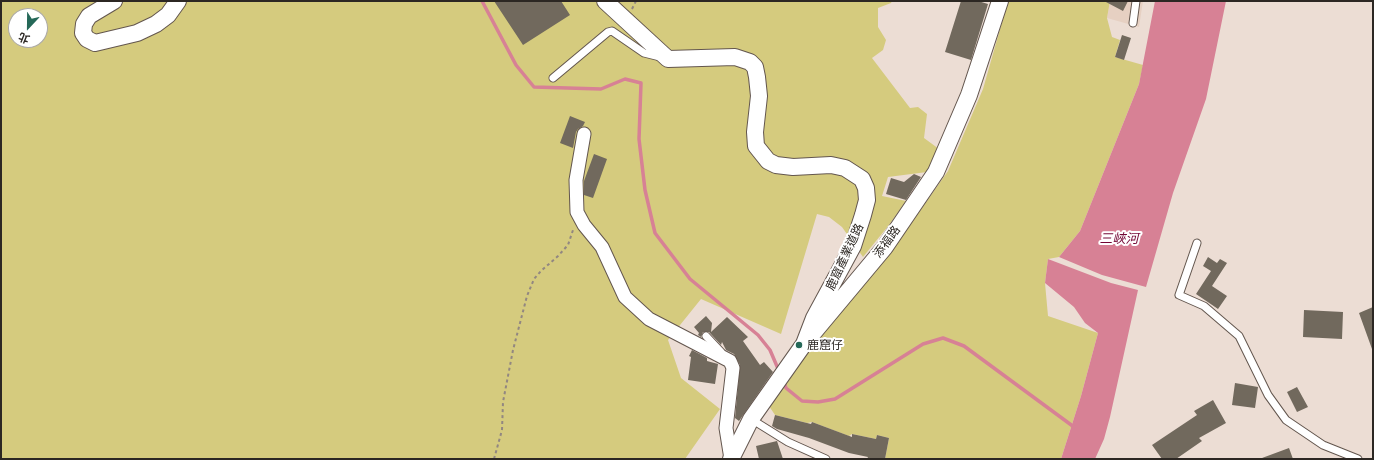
<!DOCTYPE html>
<meta charset="utf-8">
<style>
body{margin:0}
#map{position:relative;width:1374px;height:460px;overflow:hidden;background:#ecddd4;font-family:Mulish,"Noto Sans TC",sans-serif}
canvas{display:block}
.frame{position:absolute;inset:0;border:2px solid #2c2723;pointer-events:none}
.north{position:absolute;left:8px;top:8px;width:40px;height:40px;box-sizing:border-box;background:#fff;border:1px solid #aba9a7;border-radius:50%;rotate:202deg;font-size:11px;font-weight:700;line-height:16px;text-align:center;color:#2c2723}
.north::after{content:'';display:block;margin:auto;width:14px;height:18px;background:#256858;clip-path:polygon(50% 0,100% 100%,50% 72%,0 100%)}
</style>
<div id="map">
<canvas width="1374" height="460"></canvas>
<div class="frame"></div>
<div class="north">北</div>
</div>
<script>
const ctx = document.querySelector('canvas').getContext('2d');
ctx.lineJoin = 'round';
function fillPath(path, color) { ctx.fillStyle = color; ctx.fill(path, 'evenodd'); }
const poly = rows => new Path2D(rows.map(r => 'M' + r).join(''));
function trace(path, color, width, dash) { ctx.strokeStyle = color; ctx.lineWidth = width; ctx.lineCap = dash ? 'butt' : 'round'; ctx.setLineDash(dash || []); ctx.stroke(path); }
function drawText(font, color, halo, rows, align = 'center') {
  ctx.font = font + ' Mulish,"Noto Sans TC",sans-serif'; ctx.lineWidth = 4; ctx.setLineDash([]); ctx.textBaseline = 'middle'; ctx.strokeStyle = halo; ctx.fillStyle = color; for (const [text, x, y, turn = 0] of rows) {
    ctx.save(); ctx.translate(x, y); ctx.rotate((+turn || 0) * Math.PI / 180); ctx.textAlign = isNaN(turn) ? turn : align; if (halo) ctx.strokeText(text, 0, 0); ctx.fillText(text, 0, 0); ctx.restore();
  }
}
const built = poly([
 [1110,1,1143,1,1139,27,1107,18]
]);
const green = poly([
 [1,1,892,1,891,3,878,8,878,27,886,40,883,50,872,58,910,108,918,107,927,114,924,138,939,149,927,172,888,177,882,196,906,201,889,225,863,257,842,227,829,217,817,214,781,334,701,299,668,340,681,378,720,409,685,459,1,459],
 [16,16,40,16,40,40,16,40],
 [1008,1,1110,1,1107,18,1112,37,1120,40,1115,57,1143,65,1139,84,1080,231,1059,257,1048,259,1045,283,1048,316,1098,333,1081,396,1061,459,885,459,889,438,877,435,876,439,852,434,849,436,812,422,807,423,775,415,769,406,816,339,893,249,948,171,983,89]
]);
const water = poly([
 [1155,1,1226,1,1206,99,1173,193,1146,287,1102,275,1059,257,1080,231,1139,84],
 [1048,259,1111,283,1138,290,1110,417,1104,439,1095,459,1061,459,1081,396,1098,333,1085,323,1074,307,1045,283]
]);
const stream = poly([
 [482,1,516,65,534,87,601,89,625,79,641,83,639,139,645,190,655,233,690,279,758,335,770,350,779,371],
 [784,382,786,388,802,401,818,402,835,399,923,344,943,338,964,346,1074,427]
]);
const building = poly([
 [494,1,561,1,570,15,523,45],
 [961,1,978,1,988,4,971,60,945,52],
 [1104,1,1128,1,1123,11],
 [1122,35,1131,38,1124,60,1115,57],
 [570,116,585,122,583,126,578,129,576,132,573,148,560,143],
 [594,154,607,159,593,198,584,195,584,181],
 [914,174,921,177,906,200,886,194,891,178,904,182],
 [1208,257,1217,263,1220,259,1227,263,1212,286,1227,296,1218,309,1196,294,1211,271,1203,266],
 [1373,307,1373,349,1372,349,1359,313],
 [1304,310,1343,312,1342,339,1303,337],
 [706,316,712,323,711,332,727,317,748,337,743,341,760,365,764,362,773,372,739,421,735,418,740,365,734,354,726,350,722,342,721,345,709,332,703,332,701,337,698,335,699,333,694,327],
 [692,350,707,358,707,361,718,364,715,384,688,380,691,357,689,356],
 [1235,383,1258,387,1255,408,1232,405],
 [1297,387,1308,407,1297,412,1287,392],
 [1213,400,1226,423,1199,438,1202,441,1176,459,1162,459,1152,445,1197,415,1194,411],
 [775,415,811,424,812,422,852,437,852,434,876,439,877,435,889,438,885,459,867,459,868,457,849,453,809,438,777,429,772,426],
 [777,441,783,459,759,459,756,446],
 [1289,448,1293,459,1262,459,1262,458]
]);
const path = poly([
 [632,9,636,1],
 [494,459,502,430,503,402,513,350,527,296,534,279,541,271,558,256,568,245,573,230]
]);
const service = poly([
 [1133,23,1136,1],
 [553,78,608,32,612,31,644,53,660,57],
 [1197,243,1179,295,1204,306,1239,336,1268,395,1286,420,1323,445,1358,459],
 [706,336,721,352],
 [751,419,788,442,826,459]
]);
const minor = poly([
 [584,134,576,180,577,212,584,225,602,247,625,297,649,319,730,361,733,368,726,428,731,459]
]);
const tertiary = poly([
 [114,1,89,16,84,24,83,33,87,39,95,43,137,33,156,24,168,15,178,1],
 [605,1,668,59,735,57,750,62,755,67,757,77,759,96,755,132,756,146,768,161,776,165,793,167,831,165,845,168,862,179,866,188,867,200,863,215,853,246,814,318,804,344],
 [731,459,751,419,804,344,885,247,936,172,969,95,1000,1]
]);
const markers = [
 [799,345,4,"#256858"]
];
const streetNames = [
 ["添福路",887,242,-54],
 ["鹿窟產業道路",845,257,-65]
];
const poiNames = [
 ["鹿窟仔",807,345]
];
const waterNames = [
 ["三峽河",1119,239]
];
fillPath(built, '#e6d0c2');
fillPath(green, '#d5cb7e');
fillPath(water, '#d78195');
trace(stream, '#d78195', 3.5);
fillPath(building, '#71695d');
trace(service, '#63564e', 9);
trace(minor, '#63564e', 15);
trace(tertiary, '#63564e', 18);
trace(path, '#928781', 2, [3, 3]);
trace(service, '#fff', 7);
trace(minor, '#fff', 13);
trace(tertiary, '#fff', 16);
for (const [x, y, r, color] of markers) { const dot = new Path2D(); dot.arc(x, y, r, 0, 2 * Math.PI); ctx.fillStyle = color; ctx.fill(dot); trace(dot, '#fff', 1.5); }
drawText('12px', '#2c2723', '#fff', streetNames);
drawText('12px', '#2c2723', '#fff', poiNames, 'left');
drawText('italic 13px', '#720533', '#fff', waterNames);
</script>
